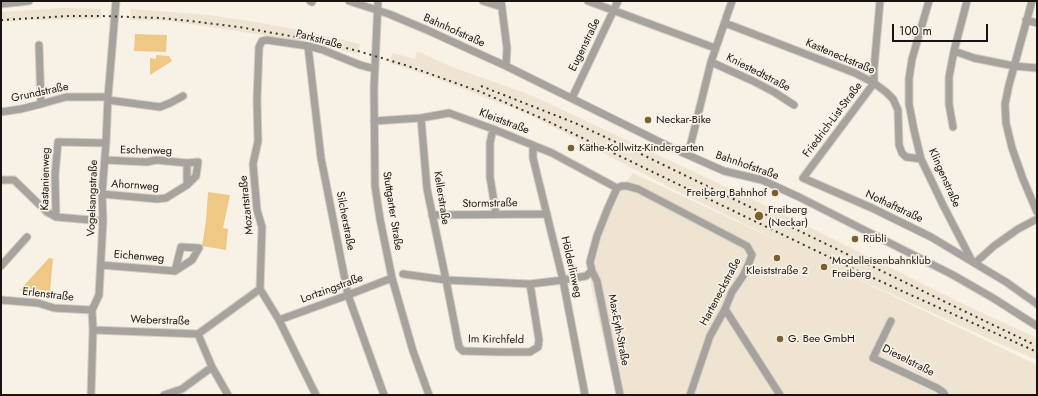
<!DOCTYPE html>
<meta charset="utf-8">
<style>
body{margin:0}
#map{position:relative;width:1038px;height:396px;overflow:hidden;background:#f8f1e6;font-family:Jost,sans-serif}
canvas{display:block}
.frame{position:absolute;inset:0;border:2px solid #171411;pointer-events:none}
.scale{position:absolute;left:892px;top:24px;width:96px;height:18px;box-sizing:border-box;border:2px solid #171411;border-top:0;padding-left:5px;font-size:12px;line-height:14px;white-space:nowrap;color:#171411;-webkit-text-stroke:3px #f8f1e6;paint-order:stroke}
</style>
<div id="map">
<canvas width="1038" height="396"></canvas>
<div class="frame"></div>
<div class="scale">100 m</div>
</div>
<script>
const ctx = document.querySelector('canvas').getContext('2d');
ctx.lineJoin = 'round';
function fillPath(path, color) { ctx.fillStyle = color; ctx.fill(path, 'evenodd'); }
const poly = rows => new Path2D(rows.map(r => 'M' + r).join(''));
function trace(path, color, width, dash) { ctx.strokeStyle = color; ctx.lineWidth = width; ctx.lineCap = dash ? 'butt' : 'round'; ctx.setLineDash(dash || []); ctx.stroke(path); }
function drawText(font, color, halo, rows, align = 'center') {
  ctx.font = font + ' Jost,sans-serif'; ctx.lineWidth = 3.5; ctx.setLineDash([]); ctx.textBaseline = 'middle'; ctx.strokeStyle = halo; ctx.fillStyle = color; for (const [text, x, y, turn = 0] of rows) {
    ctx.save(); ctx.translate(x, y); ctx.rotate((+turn || 0) * Math.PI / 180); ctx.textAlign = isNaN(turn) ? turn : align; if (halo) ctx.strokeText(text, 0, 0); ctx.fillText(text, 0, 0); ctx.restore();
  }
}
const built = poly([
 [64,8,101,9,101,19,25,20,1,22,1,12],
 [131,9,207,15,249,21,294,29,360,44,358,54,307,42,205,26,168,21,130,20],
 [417,51,452,67,533,96,777,211,967,306,1037,338,1037,360,1007,347,828,265,1037,365,1037,395,616,395,591,285,592,254,613,199,633,173,791,247,669,187,528,114,427,75,390,63,392,53,415,59]
]);
const green = poly([
 [135,34,167,35,166,52,134,51],
 [156,55,169,56,172,61,150,75,150,58,156,59],
 [208,192,230,195,223,228,228,229,226,250,202,246,206,221],
 [49,258,53,259,50,291,20,290]
]);
const minor = poly([
 [310,1,312,2],
 [349,1,389,14,427,30,506,66,672,148,724,171,762,180,799,197,953,275,993,298,1037,326],
 [378,1,374,88,375,186,380,219,392,278,413,351,429,395],
 [483,1,502,7],
 [501,1,507,48,506,66],
 [588,1,715,48],
 [880,1,874,69,874,83,803,178,872,208,931,237,1006,282,1037,304],
 [929,1,912,59,909,79,909,104,914,130,921,159,944,207,972,261],
 [1032,1,1009,85,1005,104,1006,123,1012,148,1023,179,1037,212],
 [1,4,29,1],
 [1026,20,1037,23],
 [725,23,855,73,874,83,886,92,893,99,898,110,899,145,902,153,906,157,921,159],
 [39,45,41,104],
 [308,46,321,158,348,295,384,395],
 [954,51,974,58,1014,66,1037,68],
 [711,62,753,81,774,92,794,105],
 [572,98,618,1],
 [108,100,160,107,170,103,183,96],
 [1,112,21,109,41,104,66,97,108,97],
 [421,118,427,189,446,280,459,347,463,351,499,352,530,352,538,347,539,340,530,284],
 [374,121,421,118,449,113,493,129,552,153,617,188],
 [953,127,949,104,949,77,954,51,967,1],
 [493,129,490,143,490,177,496,214],
 [533,145,533,158,563,280,585,395],
 [688,155,711,62,732,1],
 [105,160,147,162,156,160,187,163],
 [1,180,14,180,47,212,56,217,103,221],
 [617,188,622,186,627,186,638,189,747,246,752,255,749,263,743,276,732,292,725,309,710,336,690,395],
 [617,188,608,208,597,236,590,262,592,271,597,281,620,395],
 [102,194,157,199,166,198,187,185,196,176,198,162,187,163,187,185],
 [432,215,547,214],
 [56,217,55,175,58,142,106,143],
 [975,263,994,246,1018,229,1037,219],
 [101,265,175,271,192,260,199,248,181,247,175,271],
 [1,266,27,237],
 [403,274,446,280,530,284,563,280,586,276,592,271],
 [1,300,38,303,54,308,92,310],
 [725,309,780,395],
 [279,320,348,295,392,278],
 [891,321,873,358,937,388,943,392,945,395],
 [93,330,198,334,260,289],
 [198,334,212,367,228,395],
 [91,395,93,330,92,310,99,295,103,221,102,194,106,143,108,97,116,1],
 [164,395,182,389,212,367],
 [316,395,279,320,260,289,262,227,257,210,253,164,258,141,257,100,259,47,262,41,267,40,308,46,323,50,360,65,375,69]
]);
const rail = poly([
 [1,20,69,16,101,16,161,18,190,21,239,27,313,40,358,51,405,65,481,92,541,118,860,272,1037,352],
 [481,86,575,123,639,153,966,312,1035,345]
]);
const markers = [
 [648,120,4,"#7a5f31"],
 [571,148,4,"#7a5f31"],
 [775,193,4,"#7a5f31"],
 [759,216,5,"#7a5f31"],
 [855,239,4,"#7a5f31"],
 [777,258,4,"#7a5f31"],
 [824,267,4,"#7a5f31"],
 [780,339,4,"#7a5f31"]
];
const streetNames = [
 ["Bahnhofstraße",454,31,24],
 ["Parkstraße",319,40,15],
 ["Eugenstraße",585,45,-64],
 ["Kasteneckstraße",840,57,23],
 ["Kniestedtstraße",758,73,27],
 ["Grundstraße",40,93,-12],
 ["Friedrich-List-Straße",833,120,-53],
 ["Kleiststraße",504,122,21],
 ["Eschenweg",146,151,1],
 ["Bahnhofstraße",747,166,19],
 ["Klingenstraße",944,178,66],
 ["Kastanienweg",46,179,-89],
 ["Ahornweg",135,186,4],
 ["Vogelsangstraße",93,198,-88],
 ["Kellerstraße",441,198,81],
 ["Stormstraße",490,204,-1],
 ["Mozartstraße",247,205,-96],
 ["Nothaftstraße",894,207,25],
 ["Stuttgarter Straße",392,211,81],
 ["Silcherstraße",345,221,79],
 ["Eichenweg",139,257,5],
 ["Hölderlinweg",571,267,77],
 ["Lortzingstraße",332,289,-20],
 ["Harteneckstraße",721,292,-62],
 ["Erlenstraße",48,295,7],
 ["Weberstraße",160,321,2],
 ["Max-Eyth-Straße",618,330,79],
 ["Im Kirchfeld",496,340,1],
 ["Dieselstraße",908,361,27]
];
const poiNames = [
 ["Neckar-Bike",656,120],
 ["Käthe-Kollwitz-Kindergarten",579,148],
 ["Freiberg Bahnhof",767,193,"right"],
 ["Freiberg",768,210],
 ["(Neckar)",768,223],
 ["Rübli",863,239],
 ["Modelleisenbahnklub",832,261],
 ["Freiberg",832,274],
 ["Kleiststraße 2",777,271,"center"],
 ["G. Bee GmbH",788,339]
];
fillPath(built, '#efe3d1');
fillPath(green, '#f0c886');
trace(minor, '#d4cec4', 9);
trace(minor, '#a6a39e', 7);
trace(rail, '#3a3732', 2, [2, 4]);
for (const [x, y, r, color] of markers) { const dot = new Path2D(); dot.arc(x, y, r, 0, 2 * Math.PI); ctx.fillStyle = color; ctx.fill(dot); trace(dot, '#f8f1e6', 1.5); }
drawText('11px', '#171411', '#f8f1e6', streetNames);
drawText('11px', '#171411', '#f8f1e6', poiNames, 'left');
</script>
